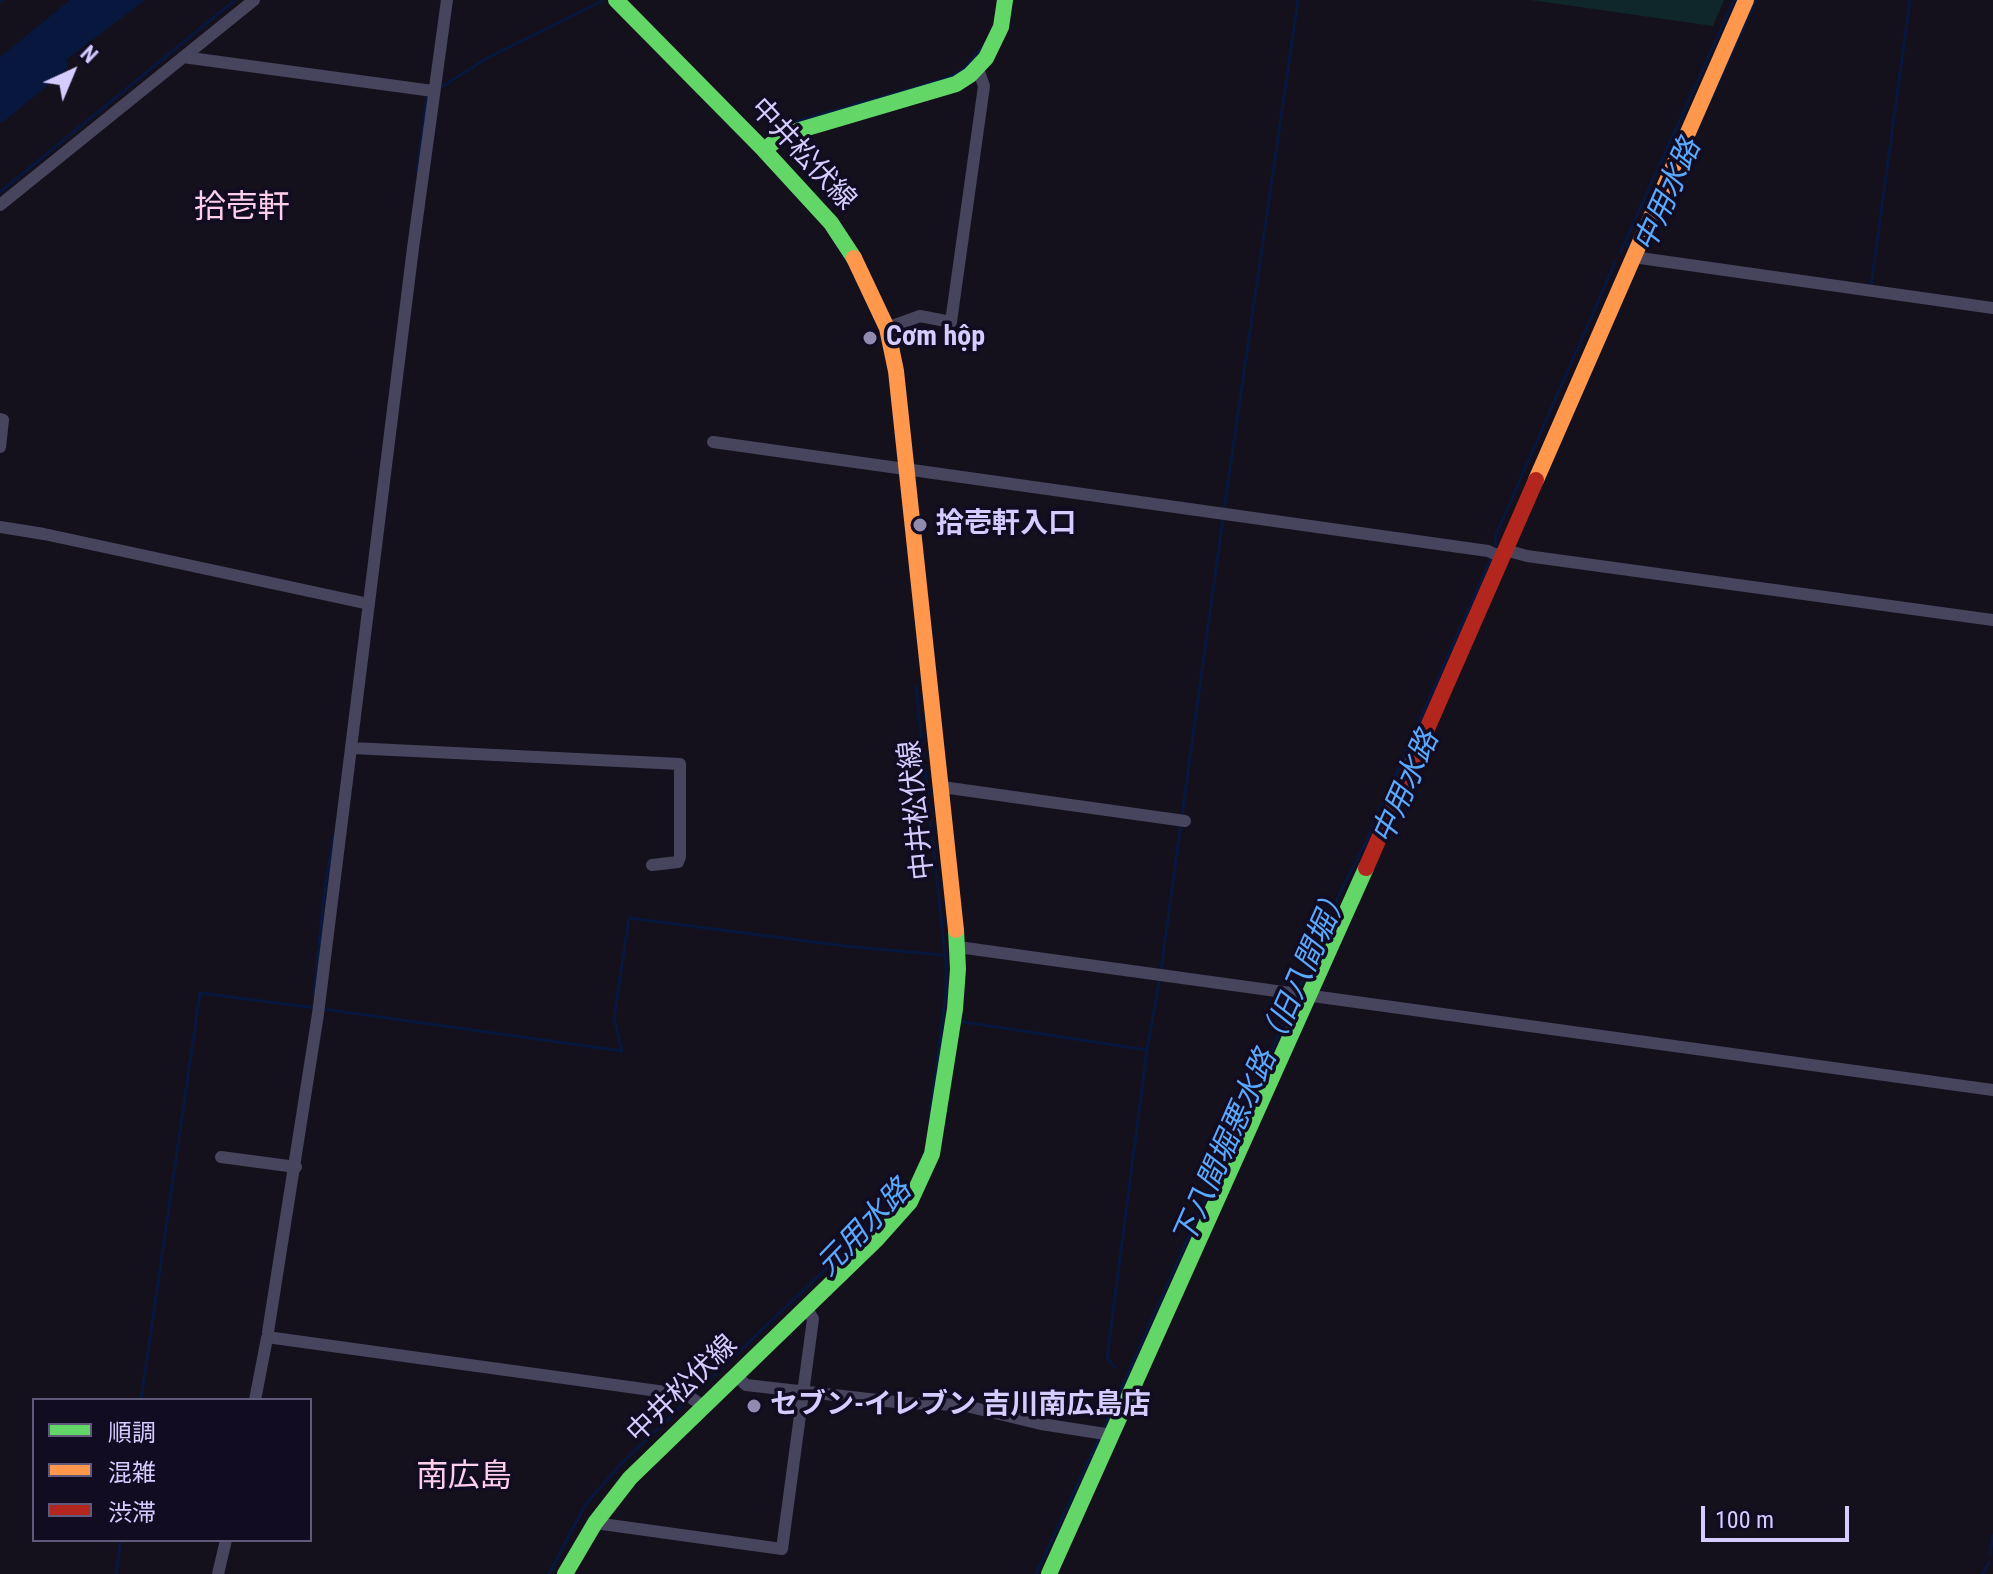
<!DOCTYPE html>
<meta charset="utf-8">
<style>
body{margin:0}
#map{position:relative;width:1993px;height:1574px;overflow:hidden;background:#14111d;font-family:"Roboto Condensed","Noto Sans JP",sans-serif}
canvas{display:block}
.legend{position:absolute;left:32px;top:1398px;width:280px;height:144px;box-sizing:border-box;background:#110c22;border:2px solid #5f597a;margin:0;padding:10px 14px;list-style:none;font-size:24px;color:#d5ccff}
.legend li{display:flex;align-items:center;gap:16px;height:40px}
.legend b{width:40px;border:2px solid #5f597a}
.north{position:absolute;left:32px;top:32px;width:80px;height:80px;-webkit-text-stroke:6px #110c22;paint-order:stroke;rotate:44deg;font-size:22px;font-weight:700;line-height:32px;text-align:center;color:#d5ccff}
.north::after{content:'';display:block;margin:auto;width:28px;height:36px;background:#d5ccff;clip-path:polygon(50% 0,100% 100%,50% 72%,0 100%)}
.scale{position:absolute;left:1701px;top:1506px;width:148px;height:36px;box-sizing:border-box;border:4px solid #d5ccff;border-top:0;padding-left:10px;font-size:24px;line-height:28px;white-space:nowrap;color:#d5ccff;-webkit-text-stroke:6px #110c22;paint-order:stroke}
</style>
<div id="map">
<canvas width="1993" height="1574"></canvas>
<ul class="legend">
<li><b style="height:10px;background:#63d668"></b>順調</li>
<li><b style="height:10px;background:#ff974d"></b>混雑</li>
<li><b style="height:10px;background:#b3261e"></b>渋滞</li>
</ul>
<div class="north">N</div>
<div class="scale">100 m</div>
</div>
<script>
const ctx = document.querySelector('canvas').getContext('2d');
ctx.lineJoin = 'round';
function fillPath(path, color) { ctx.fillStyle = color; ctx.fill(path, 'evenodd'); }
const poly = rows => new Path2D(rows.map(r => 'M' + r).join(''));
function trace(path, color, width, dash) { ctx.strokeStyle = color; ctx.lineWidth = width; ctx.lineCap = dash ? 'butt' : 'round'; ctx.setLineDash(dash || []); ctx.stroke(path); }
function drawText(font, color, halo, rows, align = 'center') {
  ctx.font = font + ' "Roboto Condensed","Noto Sans JP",sans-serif'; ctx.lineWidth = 7; ctx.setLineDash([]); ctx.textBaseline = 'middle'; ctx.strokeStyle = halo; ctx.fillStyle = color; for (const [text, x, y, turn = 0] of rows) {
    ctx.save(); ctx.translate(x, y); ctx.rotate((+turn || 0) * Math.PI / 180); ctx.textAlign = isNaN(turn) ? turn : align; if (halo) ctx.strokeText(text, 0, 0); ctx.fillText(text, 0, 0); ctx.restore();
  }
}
const green = poly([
 [1531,0,1724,0,1713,26]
]);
const water = poly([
 [70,0,145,0,0,110,0,57]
]);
const stream = poly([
 [0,1,2,0],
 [440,88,487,58,602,1],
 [1710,102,1756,0],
 [767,130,945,79,963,70,984,45],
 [417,172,427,96,430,94],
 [0,192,235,0],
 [1624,243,1632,246],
 [1620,253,1734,0],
 [1871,286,1910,0],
 [1224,510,1298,0],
 [1496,545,1495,537,1615,263],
 [916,687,946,964,946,992,930,1117],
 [1182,815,1223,518],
 [1161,970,1181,823],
 [1298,991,1340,893,1366,842,1491,558],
 [314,994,325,886,334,835],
 [323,1009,622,1051,614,1018,629,918,845,946,942,955],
 [957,1021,1147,1050],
 [1115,1367,1107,1358,1147,1050,1160,977],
 [692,1396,907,1192],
 [141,1400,200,993,316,1008],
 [1103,1429,1295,997],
 [1990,1554,1993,1535],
 [116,1574,121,1540],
 [549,1574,585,1505,620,1465,687,1401],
 [1036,1574,1100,1436],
 [1982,1574,1989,1563]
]);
const river = poly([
 [0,113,59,64]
]);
const street = poly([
 [183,57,433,91],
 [0,205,254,0],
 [1633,257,1993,308],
 [887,328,920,316,951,322,984,86,978,69],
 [0,419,3,420,0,447],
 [713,442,1488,551,1502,557],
 [0,527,44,534,369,604],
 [1505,550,1527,556,1993,620],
 [352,748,680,764,680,857,678,862,652,865],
 [942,787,1185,821],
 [958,947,1993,1090],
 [221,1157,296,1167],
 [268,1332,318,1014,413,248,447,0],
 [274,1338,687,1395,703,1406],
 [735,1375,746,1385,904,1403,962,1405,1041,1424,1112,1435],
 [255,1400,267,1338],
 [595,1523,782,1549,813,1319,806,1307],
 [218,1574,226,1540]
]);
const fast = poly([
 [616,0,764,150,831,223,854,258],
 [764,150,783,135,956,84,970,75,986,58,1001,27,1005,0],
 [565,1574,595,1523,630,1478,877,1239,910,1202,932,1154,955,1009,958,969,956,930],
 [1049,1574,1366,868]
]);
const slow = poly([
 [854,258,887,328,896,371,956,930],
 [1536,480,1746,0]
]);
const jam = poly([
 [1366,868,1536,480]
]);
const markers = [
 [870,338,8,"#918bb0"],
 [920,525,8,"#918bb0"],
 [754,1406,8,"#918bb0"]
];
const streetNames = [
 ["中井松伏線",802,155,47],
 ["中井松伏線",918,810,-96],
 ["中井松伏線",683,1390,-44]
];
const poiNames = [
 ["Cơm hộp",886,338],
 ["拾壱軒入口",936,525],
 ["セブン-イレブン 吉川南広島店",770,1406]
];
const waterNames = [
 ["中用水路",1669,196,-66],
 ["中用水路",1407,788,-66],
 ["下八間堀悪水路（旧八間堀）",1263,1066,-66],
 ["元用水路",865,1229,-46]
];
const quarterNames = [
 ["拾壱軒",242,209],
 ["南広島",464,1478]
];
fillPath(green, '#0f272a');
fillPath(water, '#07173d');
trace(stream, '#07173d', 3);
trace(river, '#07173d', 18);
trace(street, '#47445e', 12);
trace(fast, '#63d668', 16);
trace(slow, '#ff974d', 16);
trace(jam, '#b3261e', 16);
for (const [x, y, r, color] of markers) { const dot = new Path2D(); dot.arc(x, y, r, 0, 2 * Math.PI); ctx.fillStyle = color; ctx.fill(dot); trace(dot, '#110c22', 3); }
drawText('28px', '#d5ccff', '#110c22', streetNames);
drawText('bold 28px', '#d5ccff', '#110c22', poiNames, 'left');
drawText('italic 30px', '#5aaaff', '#110c22', waterNames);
drawText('32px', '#ffceeb', '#110c22', quarterNames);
</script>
